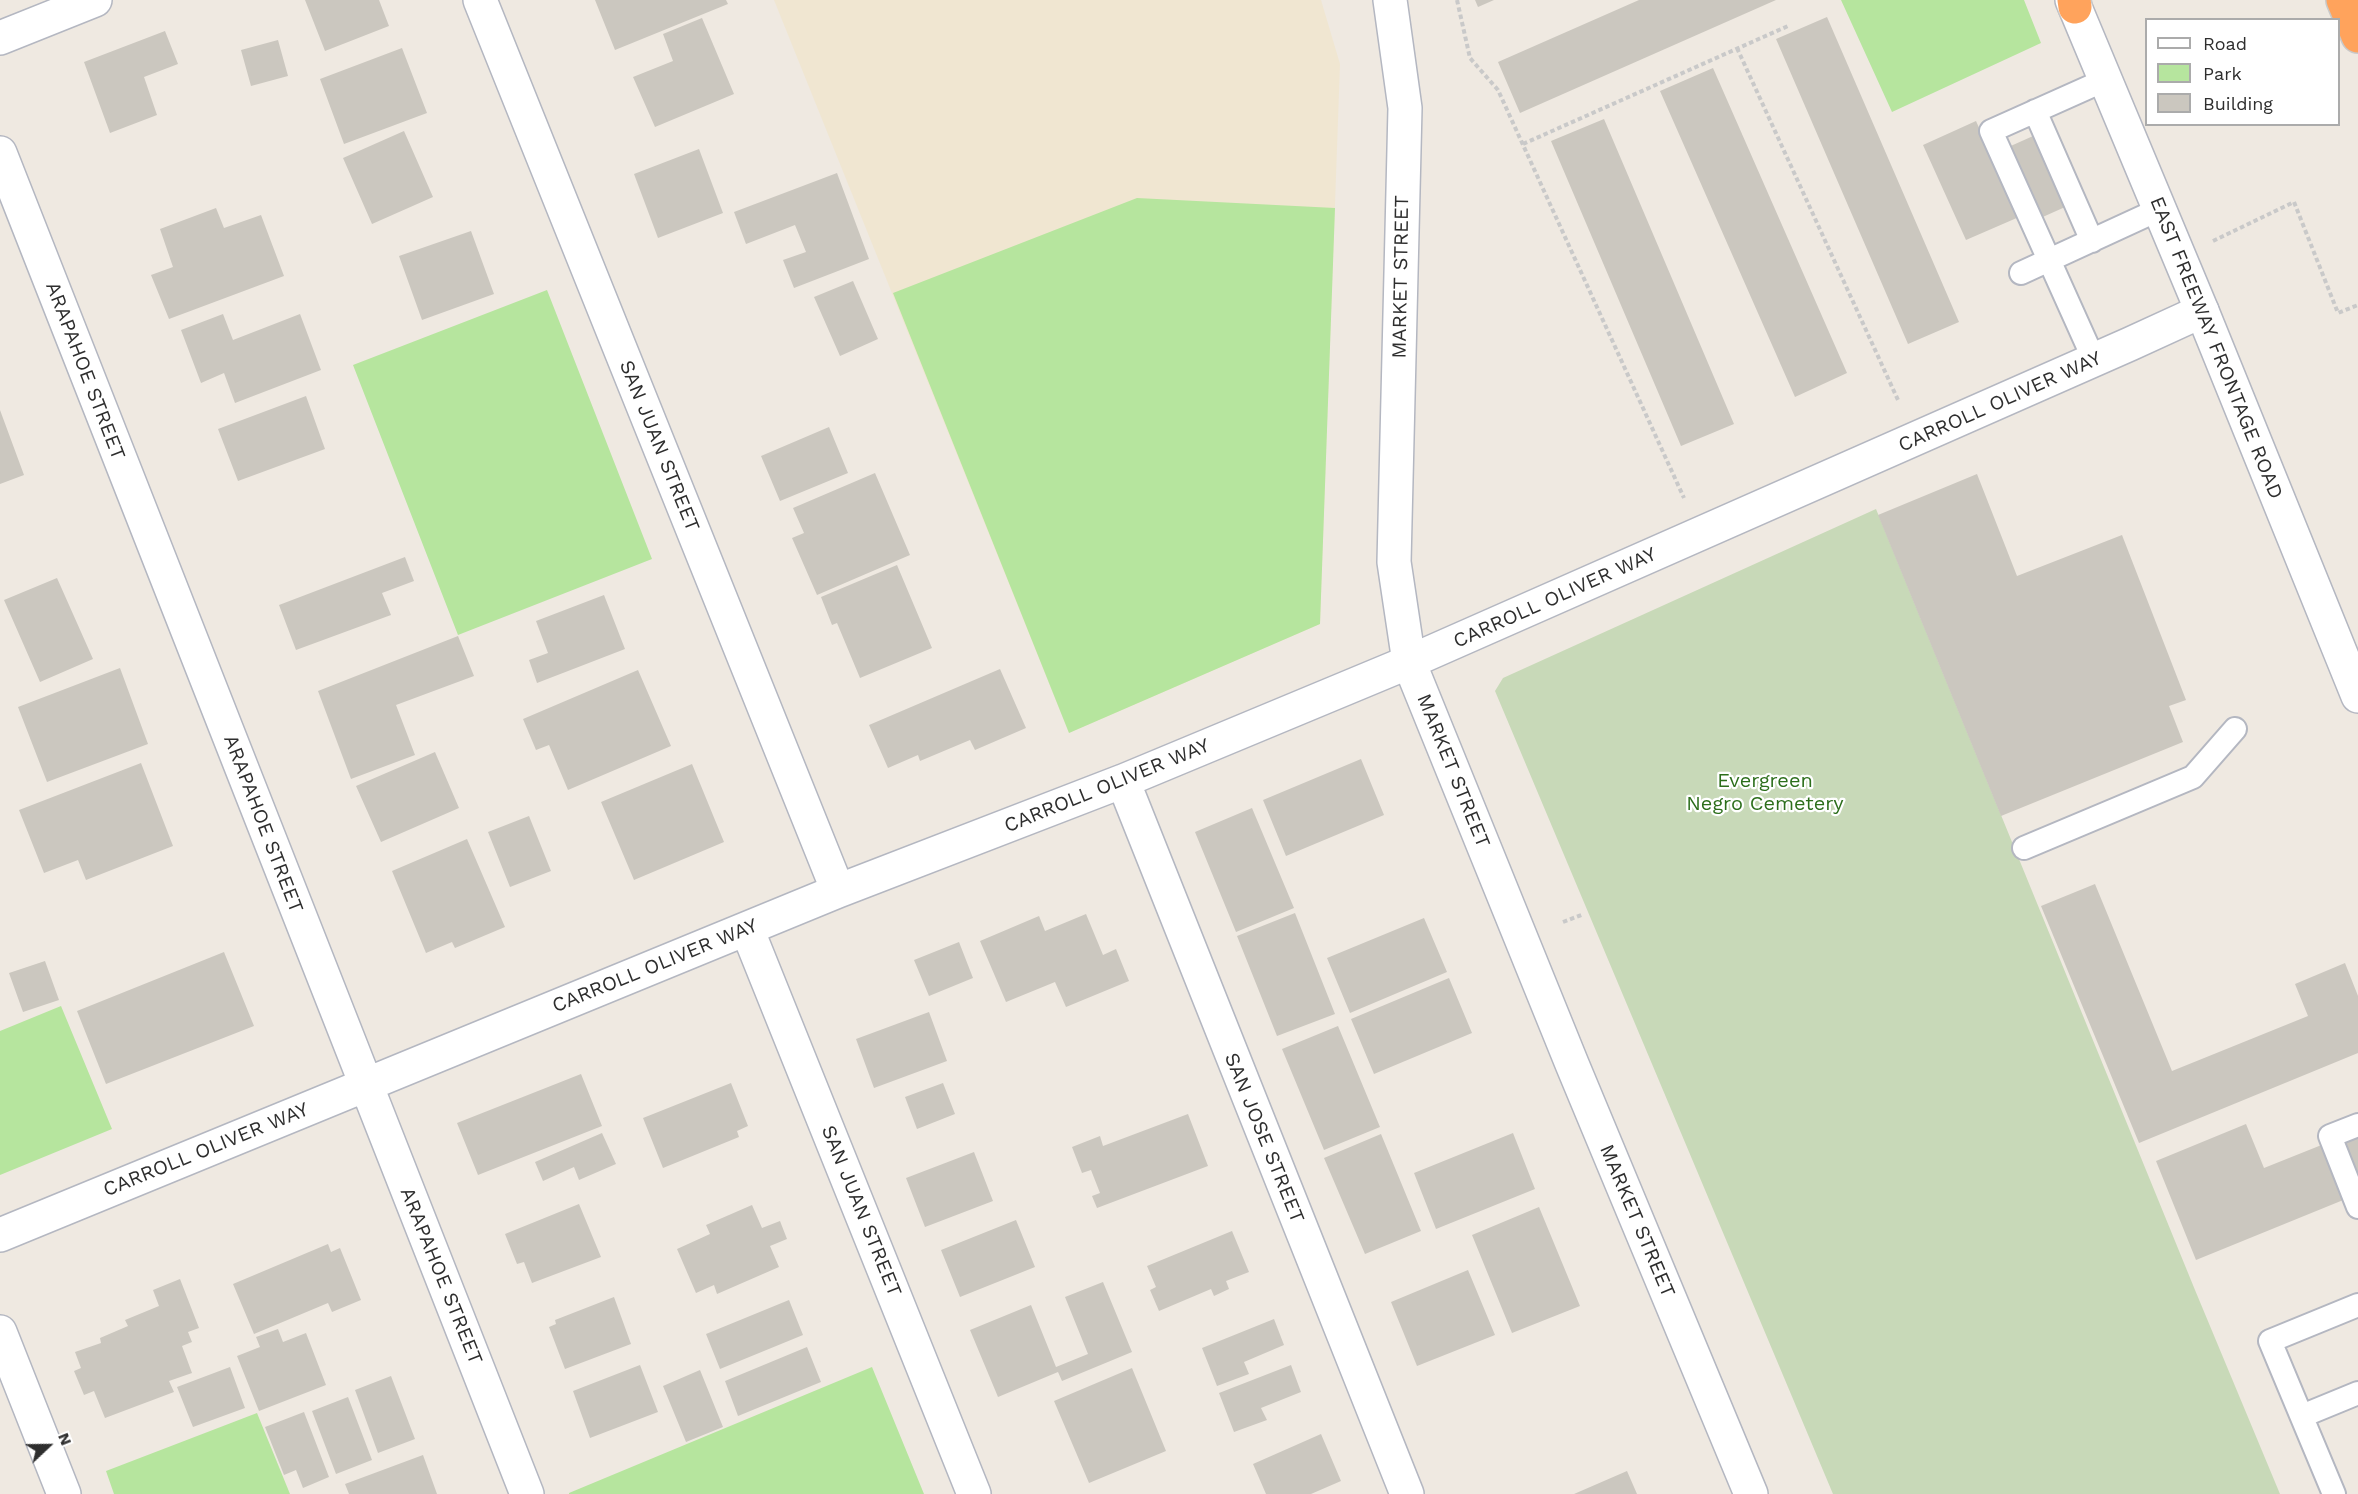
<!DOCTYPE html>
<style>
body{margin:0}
#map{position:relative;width:2358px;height:1494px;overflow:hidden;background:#efe9e1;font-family:"Work Sans",sans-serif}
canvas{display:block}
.legend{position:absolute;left:2145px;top:18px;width:195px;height:108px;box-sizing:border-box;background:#fff;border:2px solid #ababab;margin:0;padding:8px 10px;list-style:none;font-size:18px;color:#2e2e2e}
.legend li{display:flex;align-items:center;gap:12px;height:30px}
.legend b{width:30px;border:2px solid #ababab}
.north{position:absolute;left:18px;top:1416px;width:60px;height:60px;-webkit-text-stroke:4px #fff;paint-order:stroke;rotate:68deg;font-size:16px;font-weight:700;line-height:24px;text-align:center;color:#2e2e2e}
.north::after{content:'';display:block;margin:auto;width:21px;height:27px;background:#2e2e2e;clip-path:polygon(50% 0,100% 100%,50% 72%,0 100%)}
</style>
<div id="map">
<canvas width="2358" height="1494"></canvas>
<ul class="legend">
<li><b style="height:8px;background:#fff"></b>Road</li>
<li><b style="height:16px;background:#b6e59e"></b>Park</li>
<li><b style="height:16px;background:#cbc7bf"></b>Building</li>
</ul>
<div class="north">N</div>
</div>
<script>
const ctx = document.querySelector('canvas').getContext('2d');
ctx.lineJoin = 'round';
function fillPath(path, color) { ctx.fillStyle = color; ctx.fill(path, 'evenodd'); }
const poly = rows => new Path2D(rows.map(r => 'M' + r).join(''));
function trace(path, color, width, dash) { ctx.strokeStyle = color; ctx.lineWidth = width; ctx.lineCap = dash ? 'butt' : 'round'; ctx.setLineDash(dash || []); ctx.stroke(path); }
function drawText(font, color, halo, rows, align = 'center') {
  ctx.font = font + ' "Work Sans",sans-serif'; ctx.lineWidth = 4.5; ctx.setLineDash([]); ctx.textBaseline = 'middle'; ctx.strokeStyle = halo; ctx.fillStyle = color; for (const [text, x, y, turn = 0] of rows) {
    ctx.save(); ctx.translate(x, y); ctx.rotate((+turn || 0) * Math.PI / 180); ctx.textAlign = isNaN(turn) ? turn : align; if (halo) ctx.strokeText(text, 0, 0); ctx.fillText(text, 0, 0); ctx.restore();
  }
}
const education = poly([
 [774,0,1321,0,1340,64,1320,624,1069,733]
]);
const green = poly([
 [1841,0,2024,0,2041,43,1892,112],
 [1137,198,1335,208,1320,624,1069,733,893,293],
 [547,290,652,559,458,635,353,365],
 [61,1006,112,1129,0,1175,0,1031],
 [872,1367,924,1494,569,1494,569,1493],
 [257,1413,290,1494,114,1494,106,1471]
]);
const cemetery = poly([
 [1876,509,2195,1290,2280,1494,1833,1494,1495,691,1503,678]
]);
const building = poly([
 [305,0,379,0,389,26,325,51],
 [595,0,726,0,728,4,615,50],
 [1475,0,1494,0,1478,7],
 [1639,0,1776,0,1520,113,1498,62],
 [1827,17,1959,322,1908,344,1776,39],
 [702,18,734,94,655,127,633,77,673,61,663,34],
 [165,31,178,64,144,77,157,115,110,133,84,62],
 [278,40,288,76,251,86,241,50],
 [402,48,427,113,344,144,320,79],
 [1713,68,1847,373,1795,397,1660,91],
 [1604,119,1734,424,1681,446,1551,141],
 [1976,121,2019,217,1966,240,1923,145],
 [2051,128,2083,199,2036,220,2004,149],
 [404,131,433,197,372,224,343,158],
 [699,149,723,213,658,238,634,174],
 [837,173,869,259,794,288,783,260,806,252,795,225,746,244,734,212],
 [216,208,224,228,261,215,284,276,169,319,151,275,173,267,160,229],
 [471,231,494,294,422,320,399,256],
 [853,281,878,339,840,356,814,297],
 [223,314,233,340,300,314,321,370,235,403,224,373,201,383,181,330],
 [306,396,325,449,238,481,218,429],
 [0,410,24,475,0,484],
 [829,427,848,473,780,501,761,456],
 [875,473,910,555,817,595,792,538,804,533,793,508],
 [1977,474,2017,576,2122,535,2186,700,2169,706,2183,742,2001,816,1878,515],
 [405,557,414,581,382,593,391,615,296,650,279,605],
 [897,565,932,648,860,678,837,623,832,625,821,597],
 [57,578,93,659,40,682,4,600],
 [604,595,625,649,537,683,529,660,548,653,536,621],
 [458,636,474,676,396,705,415,755,351,779,318,691],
 [120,668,148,744,47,782,18,707],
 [1000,669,1026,728,975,750,970,740,920,761,918,755,888,768,869,725],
 [638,670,671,746,568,790,549,745,536,750,523,719],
 [435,752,459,808,381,842,356,786],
 [1361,759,1384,815,1286,856,1263,800],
 [141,763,173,846,86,880,78,860,44,873,19,810],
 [692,764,724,842,634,880,601,802],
 [1252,808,1294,908,1236,932,1195,832],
 [529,816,551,871,510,887,488,832],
 [467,839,505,927,455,948,452,942,426,953,392,871],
 [2095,884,2172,1071,2308,1016,2295,984,2345,963,2358,996,2358,1053,2139,1143,2041,906],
 [1295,913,1335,1014,1277,1036,1237,936],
 [1086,914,1103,955,1116,949,1129,981,1066,1007,1055,982,1006,1002,980,941,1039,916,1045,931],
 [1424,918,1447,972,1350,1013,1327,958],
 [959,942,973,978,929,996,914,960],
 [224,952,254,1026,106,1084,77,1011],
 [45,961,59,1000,23,1012,9,973],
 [1449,978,1472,1033,1374,1074,1351,1019],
 [929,1012,947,1061,874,1088,856,1039],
 [1338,1026,1380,1127,1324,1150,1282,1049],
 [581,1074,602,1126,478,1175,457,1123],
 [731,1083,748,1126,737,1131,739,1137,663,1168,643,1118],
 [943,1083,955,1114,917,1129,905,1097],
 [1188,1114,1208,1166,1097,1208,1092,1196,1100,1193,1091,1170,1082,1173,1072,1147,1100,1136,1103,1146],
 [2358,1120,2358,1194,2196,1260,2156,1161,2246,1124,2264,1168,2354,1132],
 [602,1133,616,1164,579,1180,574,1167,543,1181,535,1162],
 [1513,1133,1535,1189,1436,1229,1414,1173],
 [1381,1134,1421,1231,1365,1254,1324,1158],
 [974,1152,993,1201,925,1227,906,1178],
 [579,1204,601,1257,532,1283,524,1262,517,1264,505,1234],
 [752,1205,762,1228,780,1221,787,1239,770,1246,779,1267,717,1294,714,1285,696,1293,677,1249,710,1234,706,1225],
 [1539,1207,1580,1306,1512,1333,1472,1235],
 [1016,1220,1035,1267,960,1297,941,1250],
 [1232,1231,1249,1272,1226,1281,1229,1289,1214,1296,1211,1289,1159,1311,1150,1290,1156,1287,1147,1266],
 [328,1244,331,1252,340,1248,361,1300,332,1312,328,1303,254,1334,233,1284],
 [1468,1270,1495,1335,1417,1366,1391,1302],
 [180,1279,199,1328,188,1332,192,1342,182,1346,192,1373,169,1381,174,1392,105,1418,94,1391,84,1395,74,1371,81,1368,75,1352,101,1343,100,1338,128,1326,125,1320,159,1306,153,1290],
 [1103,1282,1132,1352,1062,1381,1058,1372,998,1397,970,1330,1031,1305,1056,1367,1088,1354,1065,1297],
 [614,1297,631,1344,565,1369,549,1327,556,1324,555,1320],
 [789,1300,803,1335,720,1369,706,1334],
 [1274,1319,1284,1345,1244,1362,1249,1374,1217,1386,1202,1348],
 [278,1329,283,1342,306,1333,326,1385,259,1411,237,1356,260,1347,256,1337],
 [807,1347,821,1382,738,1416,725,1381],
 [640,1365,658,1412,590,1438,573,1391],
 [1291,1365,1301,1392,1261,1408,1267,1420,1234,1432,1219,1393],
 [230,1367,245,1408,193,1427,177,1387],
 [1132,1368,1166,1451,1089,1483,1054,1401],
 [700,1370,723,1427,686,1442,663,1386],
 [391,1376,415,1439,378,1453,355,1390],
 [348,1397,372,1460,336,1474,312,1411],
 [304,1412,329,1477,303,1488,296,1470,284,1475,265,1427],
 [1321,1434,1341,1481,1311,1494,1266,1494,1253,1464],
 [423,1455,437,1494,349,1494,345,1484],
 [1627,1471,1637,1494,1574,1494]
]);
const path = poly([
 [1457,0,1470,58,1498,90,1684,498],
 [1737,48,1898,400],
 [1523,144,1788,26],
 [2213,241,2294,202,2338,313,2358,305],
 [1563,922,1584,914]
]);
const service = poly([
 [2035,111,2092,241],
 [2021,273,2160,209],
 [2094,360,1991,131,2105,80],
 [2024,848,2193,777,2235,729],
 [2358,1125,2330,1136,2358,1207],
 [2302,1416,2358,1393],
 [2334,1494,2270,1341,2358,1305]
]);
const minor = poly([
 [480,0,838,891],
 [0,38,95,0],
 [0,153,527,1494],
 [1123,781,1407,1494],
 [747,929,974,1494],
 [0,1235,838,891,1123,781,1409,662,2130,344,2202,311],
 [0,1332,64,1494]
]);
const tertiary = poly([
 [1390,0,1405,108,1394,562,1409,662,1572,1064,1751,1494]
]);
const secondary = poly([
 [2072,0,2202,311,2358,696]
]);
const motorway = poly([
 [2074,0,2075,7],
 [2343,0,2358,36]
]);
const streetNames = [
 ["MARKET STREET",1401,277,-89],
 ["EAST FREEWAY FRONTAGE ROAD",2216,348,68],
 ["ARAPAHOE STREET",85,371,69],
 ["CARROLL OLIVER WAY",2000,402,-24],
 ["SAN JUAN STREET",659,446,68],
 ["CARROLL OLIVER WAY",1555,598,-24],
 ["MARKET STREET",1453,771,68],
 ["CARROLL OLIVER WAY",1107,786,-22],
 ["ARAPAHOE STREET",263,824,69],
 ["CARROLL OLIVER WAY",655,966,-22],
 ["SAN JOSE STREET",1264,1138,68],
 ["CARROLL OLIVER WAY",206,1150,-22],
 ["SAN JUAN STREET",861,1211,68],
 ["MARKET STREET",1637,1221,67],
 ["ARAPAHOE STREET",441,1276,68]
];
const parkNames = [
 ["Evergreen",1765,781],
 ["Negro Cemetery",1765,804]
];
fillPath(education, '#f0e6d1');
fillPath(green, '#b6e59e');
fillPath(cemetery, '#c8d9b8');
fillPath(building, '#cbc7bf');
trace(service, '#b4b7c1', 26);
trace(minor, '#b4b7c1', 36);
trace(tertiary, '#b4b7c1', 36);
trace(secondary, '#b4b7c1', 36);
trace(motorway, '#c9c9c9', 36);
trace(path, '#c9c9c9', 4, [4.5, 3]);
trace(service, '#fff', 22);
trace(minor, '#fff', 33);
trace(tertiary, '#fff', 33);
trace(secondary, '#fff', 33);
trace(motorway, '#ffa35c', 33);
drawText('20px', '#2e2e2e', '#fff', streetNames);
drawText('20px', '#2c6e1b', '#fff', parkNames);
</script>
